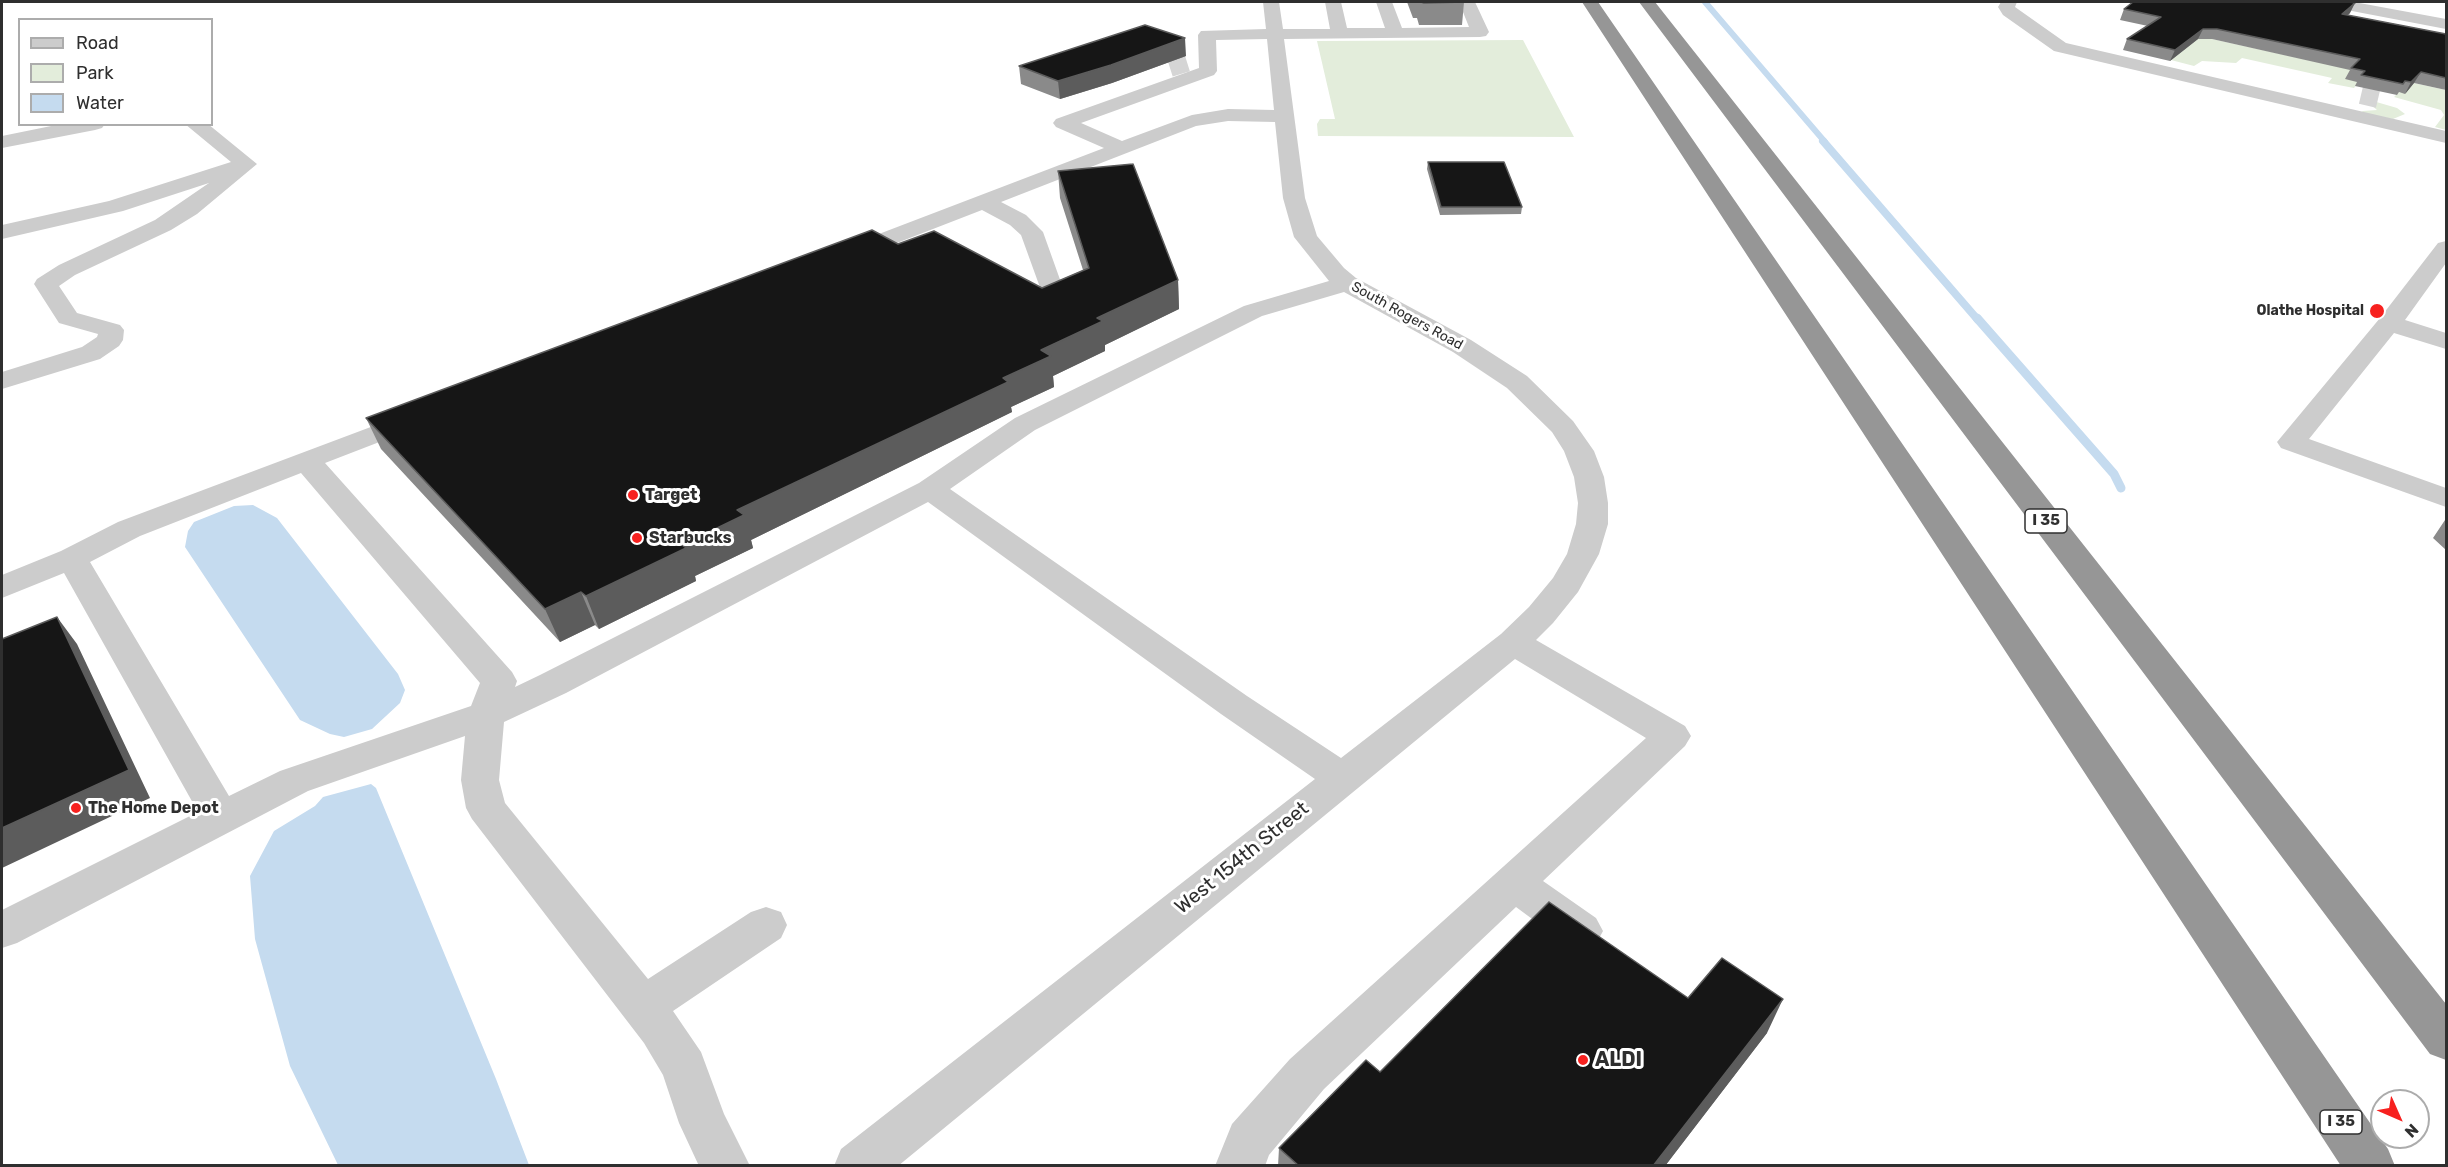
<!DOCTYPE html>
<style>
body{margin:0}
#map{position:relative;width:2448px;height:1167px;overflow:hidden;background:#fff;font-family:Rubik,sans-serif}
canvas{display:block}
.frame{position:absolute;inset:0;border:3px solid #2f2f2f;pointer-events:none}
.legend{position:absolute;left:18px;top:18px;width:195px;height:108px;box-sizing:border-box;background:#fff;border:2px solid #acacac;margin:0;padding:8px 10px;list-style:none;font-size:18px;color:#2f2f2f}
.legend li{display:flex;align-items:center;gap:12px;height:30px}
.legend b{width:30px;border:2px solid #acacac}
.north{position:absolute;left:2370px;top:1089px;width:60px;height:60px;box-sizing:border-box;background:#fff;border:2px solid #acacac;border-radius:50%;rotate:135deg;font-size:16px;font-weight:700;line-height:24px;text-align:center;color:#2f2f2f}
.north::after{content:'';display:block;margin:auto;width:21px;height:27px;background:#f7211f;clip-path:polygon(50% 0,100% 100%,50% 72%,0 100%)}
</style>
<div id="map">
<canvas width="2448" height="1167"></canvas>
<div class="frame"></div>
<ul class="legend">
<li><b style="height:8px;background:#ccc"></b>Road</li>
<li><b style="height:16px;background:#e3eddb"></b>Park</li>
<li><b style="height:16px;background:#c5dbef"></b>Water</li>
</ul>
<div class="north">N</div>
</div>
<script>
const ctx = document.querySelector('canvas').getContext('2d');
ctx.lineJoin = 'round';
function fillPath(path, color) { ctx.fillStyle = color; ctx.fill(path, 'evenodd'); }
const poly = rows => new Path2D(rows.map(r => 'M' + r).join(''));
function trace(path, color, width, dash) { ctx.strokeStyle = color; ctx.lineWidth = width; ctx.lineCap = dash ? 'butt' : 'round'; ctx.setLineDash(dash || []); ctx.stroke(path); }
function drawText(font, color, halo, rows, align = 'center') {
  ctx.font = font + ' Rubik,sans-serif'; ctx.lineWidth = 6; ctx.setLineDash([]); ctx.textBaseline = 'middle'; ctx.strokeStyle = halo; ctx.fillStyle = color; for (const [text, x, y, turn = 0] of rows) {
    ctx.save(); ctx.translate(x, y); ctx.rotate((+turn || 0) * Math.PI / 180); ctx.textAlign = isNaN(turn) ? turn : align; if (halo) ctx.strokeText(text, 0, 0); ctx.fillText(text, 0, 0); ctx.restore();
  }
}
const green = poly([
 [2198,39,2212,39,2354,70,2359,82,2354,88,2328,83,2332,78,2242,58,2236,63,2202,61,2194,66,2171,60],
 [1523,40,1574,137,1318,136,1317,124,1320,119,1335,119,1317,41],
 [2414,83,2446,90,2446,130,2435,127,2444,115,2441,110,2394,97,2399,92,2405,93],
 [2373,101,2397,108,2405,114,2393,119,2360,113,2363,111,2377,110,2370,104]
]);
const water = poly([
 [253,505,277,518,398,674,405,690,400,703,372,729,344,737,330,734,300,720,185,547,188,531,194,522,234,506],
 [371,784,376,788,496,1079,529,1165,338,1165,290,1066,255,939,250,876,274,831,315,806,323,797]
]);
const streamFar2 = poly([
 [1705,2,1825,142]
]);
const streamFar1 = poly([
 [1823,141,1978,320]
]);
const stream = poly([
 [1977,318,2114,474,2121,488]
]);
const minorTunnel = poly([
 [1170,68,1189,62],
 [2361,95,2378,99]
]);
const minor = poly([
 [1263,2,1279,2,1283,29,1330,29,1325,2,1341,2,1347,28,1385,28,1376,2,1392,2,1402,28,1469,27,1459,2,1475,2,1489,32,1486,36,1480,37,1284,39,1305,198,1317,236,1344,268,1356,278,1471,340,1527,376,1573,421,1594,451,1604,477,1608,503,1608,524,1599,554,1578,592,1553,623,1536,640,1685,726,1691,736,1685,746,1543,881,1596,918,1603,931,1596,944,1581,949,1566,944,1516,907,1324,1089,1269,1155,1265,1166,1215,1166,1232,1124,1290,1059,1646,738,1515,659,898,1166,834,1166,841,1149,1315,779,1221,714,928,502,566,693,504,722,499,780,505,803,648,979,751,912,766,907,781,912,787,925,781,938,673,1011,701,1052,724,1114,750,1166,699,1166,679,1123,663,1075,644,1043,472,819,466,808,461,780,465,736,308,791,17,943,2,948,2,910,198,812,64,573,2,598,2,575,61,551,118,522,416,410,426,412,430,418,426,424,325,463,512,672,517,681,515,687,540,675,919,483,1015,418,1244,306,1329,281,1294,237,1283,198,1275,122,1228,121,1196,126,1001,202,1026,215,1043,232,1063,288,1060,293,1051,295,1042,293,1021,235,1010,225,982,210,853,260,845,262,837,260,833,255,837,250,1104,148,1056,127,1053,123,1056,119,1199,68,1198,35,1201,31,1266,29,1263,2],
 [1267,39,1274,110,1228,109,1192,115,1122,141,1081,123,1214,75,1217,71,1216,40,1267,39],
 [1344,292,1453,352,1507,388,1552,432,1564,451,1574,477,1578,503,1576,524,1567,554,1553,578,1529,607,1501,634,1341,758,1247,696,950,489,1035,430,1262,316,1344,292],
 [301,473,480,683,471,706,280,771,229,796,90,562,140,536,301,473],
 [2001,2,2017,2,2015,7,2066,43,2446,131,2446,143,2054,51,2003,15,1998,7,2001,2],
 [2323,2,2354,2,2446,19,2446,29,2331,7,2323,2],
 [61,124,105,124,102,128,95,130,2,148,2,136,61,124],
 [185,124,208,124,257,164,197,214,171,230,75,275,59,286,77,313,120,325,124,330,123,340,119,346,100,359,2,389,2,372,82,347,97,337,98,334,59,323,34,284,37,279,59,265,155,220,209,183,123,211,2,239,2,225,109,201,231,162,185,124],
 [2446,241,2446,263,2405,320,2446,333,2446,349,2394,333,2309,439,2446,488,2446,507,2281,448,2277,442,2380,318,2438,243,2446,241]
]);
const highway = poly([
 [1582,2,1598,2,2388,1149,2395,1166,2341,1166,1582,2],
 [1639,2,1655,2,2446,1004,2446,1060,2430,1054,1639,2]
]);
const wall = poly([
 [1407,2,1464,2,1462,25,1419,25,1417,18,1413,18],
 [2124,9,2350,13,2348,15,2446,34,2446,90,2414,83,2405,94,2399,92,2397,95,2355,86,2357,82,2345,79,2350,70,2212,39,2198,39,2170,61,2123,50,2127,39,2148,26,2120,20],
 [1186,56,1112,83,1060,99,1021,84,1019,66],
 [1428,162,1522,207,1521,214,1440,215,1427,169],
 [1058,171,1178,280,1179,309,1105,345,1105,351,1053,376,1054,387,1011,407,1012,412,751,540,753,548,695,576,696,581,599,629,595,625,560,642,381,449,366,418,898,244,1042,288,1083,270,1060,198],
 [2445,520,2446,520,2446,550,2433,538],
 [1688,998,1767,1033,1665,1166,1278,1166,1279,1148,1380,1072]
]);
const shadedWall = poly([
 [2355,3,2350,13,2337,24,2342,14],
 [2203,29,2198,39,2170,61,2175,50],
 [1185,38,1186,56,1112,83,1060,99,1058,81],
 [2421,72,2414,83,2405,94,2411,82],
 [1178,280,1179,309,1105,345,1105,351,1053,376,1054,387,1011,407,1012,412,751,540,753,548,695,576,696,581,599,629,586,596,682,545,737,510,1003,378,1041,350,1097,318],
 [581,592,595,625,560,642,545,609],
 [57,617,77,644,150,798,2,868,2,828],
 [1783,999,1767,1033,1665,1166,1653,1166]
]);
const building = poly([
 [1421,2,1465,2,1424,3,1421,2],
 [2133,2,2350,2,2355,3,2342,14,2446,34,2446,78,2421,72,2411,82,2405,81,2403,84,2361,75,2365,71,2351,68,2360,59,2217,29,2203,29,2175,50,2127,39,2161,17,2124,9,2133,2],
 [1145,25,1185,38,1111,65,1058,81,1019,66,1145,25],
 [1428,162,1504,162,1522,207,1441,207,1428,162],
 [1133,164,1178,280,1097,318,1103,321,1041,350,1051,356,1003,378,1008,382,737,510,744,515,682,545,686,548,586,596,581,592,545,609,366,418,872,230,898,244,934,231,1042,288,1089,268,1058,171,1133,164],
 [57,617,129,770,2,828,2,639,57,617],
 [1549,902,1688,998,1722,958,1783,999,1653,1166,1299,1166,1279,1148,1366,1060,1380,1072,1549,902]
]);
const markers = [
 [2377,311,8,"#f7211f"],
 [633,495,6,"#f7211f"],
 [637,538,6,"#f7211f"],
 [76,808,6,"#f7211f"],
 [1583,1060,6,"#f7211f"]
];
const farPoinames = [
 ["Olathe Hospital",2364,311]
];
const farStreetnames = [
 ["South Rogers Road",1407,316,29]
];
const shields = [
 [2046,521,42],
 [2341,1122,42]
];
const shieldNames = [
 ["I 35",2046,521],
 ["I 35",2341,1122]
];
const poiNames = [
 ["Target",645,495],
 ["Starbucks",649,538],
 ["The Home Depot",88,808]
];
const nearStreetnames = [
 ["West 154th Street",1242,858,-39]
];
const nearPoinames = [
 ["ALDI",1595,1060]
];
fillPath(green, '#e3eddb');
fillPath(water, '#c5dbef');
trace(streamFar2, '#c5dbef', 6);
trace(streamFar1, '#c5dbef', 8);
trace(stream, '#c5dbef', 9);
trace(minorTunnel, '#d5d5d5', 18, [18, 9]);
fillPath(minor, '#ccc');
fillPath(highway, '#969696');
fillPath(wall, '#8a8a8a');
fillPath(shadedWall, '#5c5c5c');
fillPath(building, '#161616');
trace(building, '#5c5c5c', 1.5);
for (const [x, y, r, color] of markers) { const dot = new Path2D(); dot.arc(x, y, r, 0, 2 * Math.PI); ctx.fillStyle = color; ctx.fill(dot); trace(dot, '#fff', 2); }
drawText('bold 14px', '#2f2f2f', '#fff', farPoinames, 'right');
drawText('14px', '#2f2f2f', '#fff', farStreetnames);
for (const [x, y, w] of shields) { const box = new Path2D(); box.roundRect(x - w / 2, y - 12, w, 24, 4.5); ctx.fillStyle = '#fff'; ctx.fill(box); trace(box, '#2f2f2f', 1.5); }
drawText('bold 15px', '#2f2f2f', null, shieldNames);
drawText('bold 16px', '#2f2f2f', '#fff', poiNames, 'left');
drawText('20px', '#2f2f2f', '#fff', nearStreetnames);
drawText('bold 20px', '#2f2f2f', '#fff', nearPoinames, 'left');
</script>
